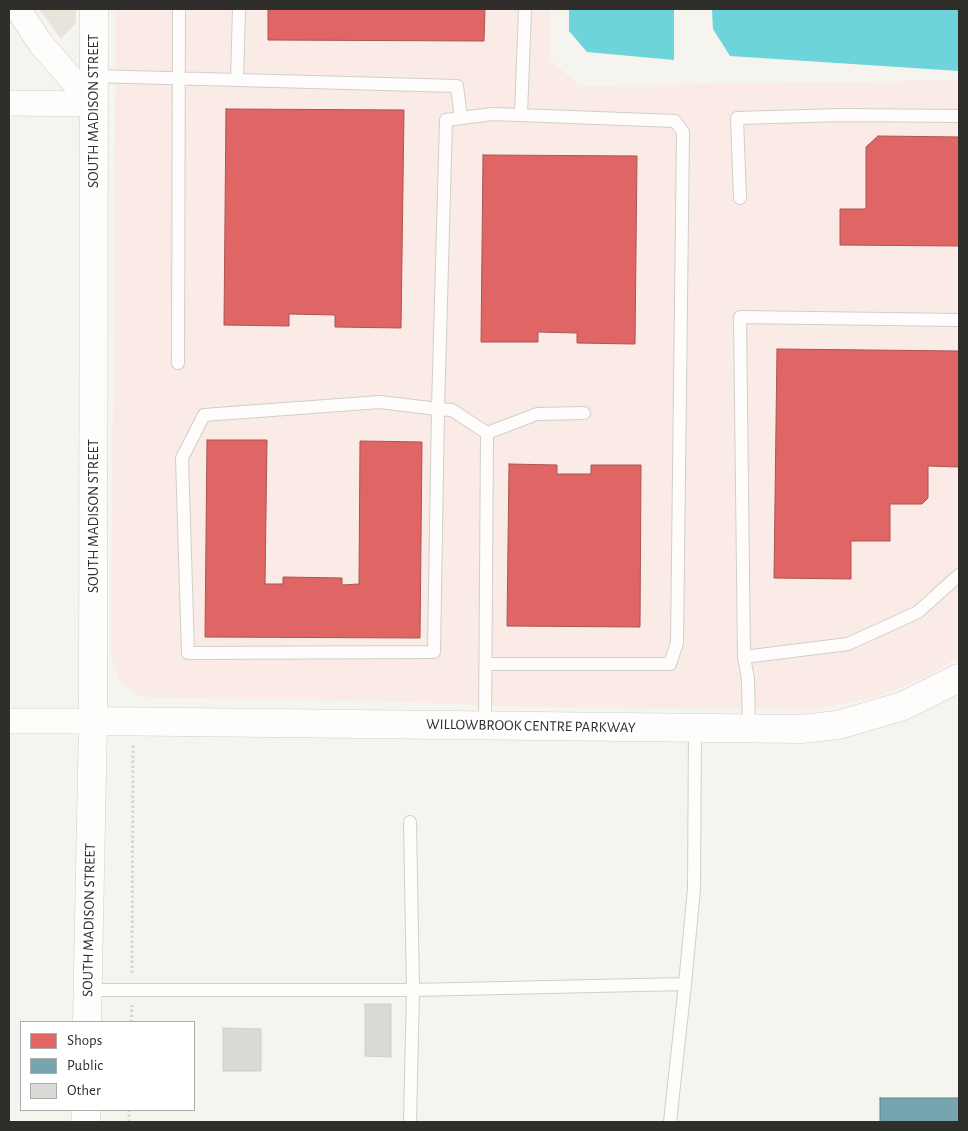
<!DOCTYPE html>
<style>
body{margin:0}
#map{position:relative;width:968px;height:1131px;overflow:hidden;background:#f5f4ee;font-family:"Alegreya Sans",sans-serif}
canvas{display:block}
.frame{position:absolute;inset:0;border:10px solid #2f2e2a;pointer-events:none}
.legend{position:absolute;left:20px;top:1021px;width:175px;height:90px;box-sizing:border-box;background:#fff;border:1px solid #acabaa;margin:0;padding:6px 9px;list-style:none;font-size:15px;color:#2f2e2a}
.legend li{display:flex;align-items:center;gap:10px;height:25px}
.legend b{width:25px;border:1px solid #acabaa}
</style>
<div id="map">
<canvas width="968" height="1131"></canvas>
<div class="frame"></div>
<ul class="legend">
<li><b style="height:14px;background:#e06666"></b>Shops</li>
<li><b style="height:14px;background:#76a5af"></b>Public</li>
<li><b style="height:14px;background:#dcdad6"></b>Other</li>
</ul>
</div>
<script>
const ctx = document.querySelector('canvas').getContext('2d');
ctx.lineJoin = 'round';
function fillPath(path, color) { ctx.fillStyle = color; ctx.fill(path, 'evenodd'); }
const poly = rows => new Path2D(rows.map(r => 'M' + r).join(''));
function trace(path, color, width, dash) { ctx.strokeStyle = color; ctx.lineWidth = width; ctx.lineCap = dash ? 'butt' : 'round'; ctx.setLineDash(dash || []); ctx.stroke(path); }
function drawText(font, color, halo, rows, align = 'center') {
  ctx.font = font + ' "Alegreya Sans",sans-serif'; ctx.lineWidth = 5; ctx.setLineDash([]); ctx.textBaseline = 'middle'; ctx.strokeStyle = halo; ctx.fillStyle = color; for (const [text, x, y, turn = 0] of rows) {
    ctx.save(); ctx.translate(x, y); ctx.rotate((+turn || 0) * Math.PI / 180); ctx.textAlign = isNaN(turn) ? turn : align; if (halo) ctx.strokeText(text, 0, 0); ctx.fillText(text, 0, 0); ctx.restore();
  }
}
const commercial = poly([
 [116,9,550,9,550,59,579,86,959,80,959,656,931,675,874,698,816,709,529,707,351,700,152,698,140,696,128,688,119,679,111,655]
]);
const built = poly([
 [39,9,76,9,76,23,61,39]
]);
const water = poly([
 [569,9,674,9,674,60,587,52,569,31],
 [712,9,959,9,959,71,730,56,713,29]
]);
const shops = poly([
 [268,9,485,9,484,41,268,40,268,9],
 [226,109,404,110,401,328,335,327,335,315,289,314,289,326,224,325,226,109],
 [878,136,959,137,959,246,840,245,840,209,866,209,866,147,878,136],
 [483,155,637,156,635,344,577,343,577,333,538,332,538,342,481,342,483,155],
 [777,349,959,351,959,467,928,466,928,498,922,504,890,504,890,541,851,541,851,579,774,578,777,349],
 [207,440,267,440,265,584,283,584,283,577,342,578,342,585,359,584,360,441,422,442,420,638,205,637,207,440],
 [509,464,557,465,557,474,591,474,591,465,641,465,640,627,507,626,509,464]
]);
const public = poly([
 [880,1098,959,1098,959,1122,880,1122,880,1098]
]);
const building = poly([
 [365,1004,391,1004,391,1057,365,1056,365,1004],
 [223,1028,261,1029,261,1071,223,1071,223,1028]
]);
const path = poly([
 [132,973,133,745],
 [131,1022,132,1005],
 [129,1122,129,1110]
]);
const service = poly([
 [93,76,457,86,461,118],
 [237,80,239,9],
 [521,115,525,9],
 [740,198,737,118,842,115,959,116],
 [178,363,179,9],
 [744,657,848,644,918,612,959,575],
 [486,664,670,664,677,643,683,132,675,121,493,114,446,120,438,409,434,652,188,653,182,458,204,415,380,402,438,409,452,410,487,433],
 [485,725,487,433,537,414,584,413],
 [749,730,748,679,744,657,740,317,959,320],
 [410,822,413,990,685,984,670,1122],
 [685,984,694,889,695,728],
 [88,990,413,990,410,1122]
]);
const minor = poly([
 [18,9,41,44,93,104],
 [9,103,93,104],
 [9,721,93,721]
]);
const tertiary = poly([
 [93,721,801,729,838,725,903,706,959,678],
 [87,1022,93,721,94,9],
 [86,1122,86,1110]
]);
const streetNames = [
 ["SOUTH MADISON STREET",93,111,-90],
 ["SOUTH MADISON STREET",93,516,-90],
 ["WILLOWBROOK CENTRE PARKWAY",531,726,1],
 ["SOUTH MADISON STREET",89,920,-89]
];
fillPath(commercial, '#faebe6');
fillPath(built, '#e8e4d9');
fillPath(water, '#6dd4db');
fillPath(shops, '#e06666');
trace(shops, '#ab5554', 1);
fillPath(public, '#76a5af');
trace(public, '#618187', 1);
fillPath(building, '#dcdad6');
trace(building, '#d0ceca', 1);
trace(service, '#d0cfcb', 14);
trace(minor, '#d0cfcb', 26);
trace(tertiary, '#d0cfcb', 29);
trace(path, '#d7d6d4', 3, [2.5, 2.5]);
trace(service, '#fefdfc', 12);
trace(minor, '#fefdfc', 25);
trace(tertiary, '#fefdfc', 28);
drawText('15px', '#2f2e2a', '#fff', streetNames);
</script>
